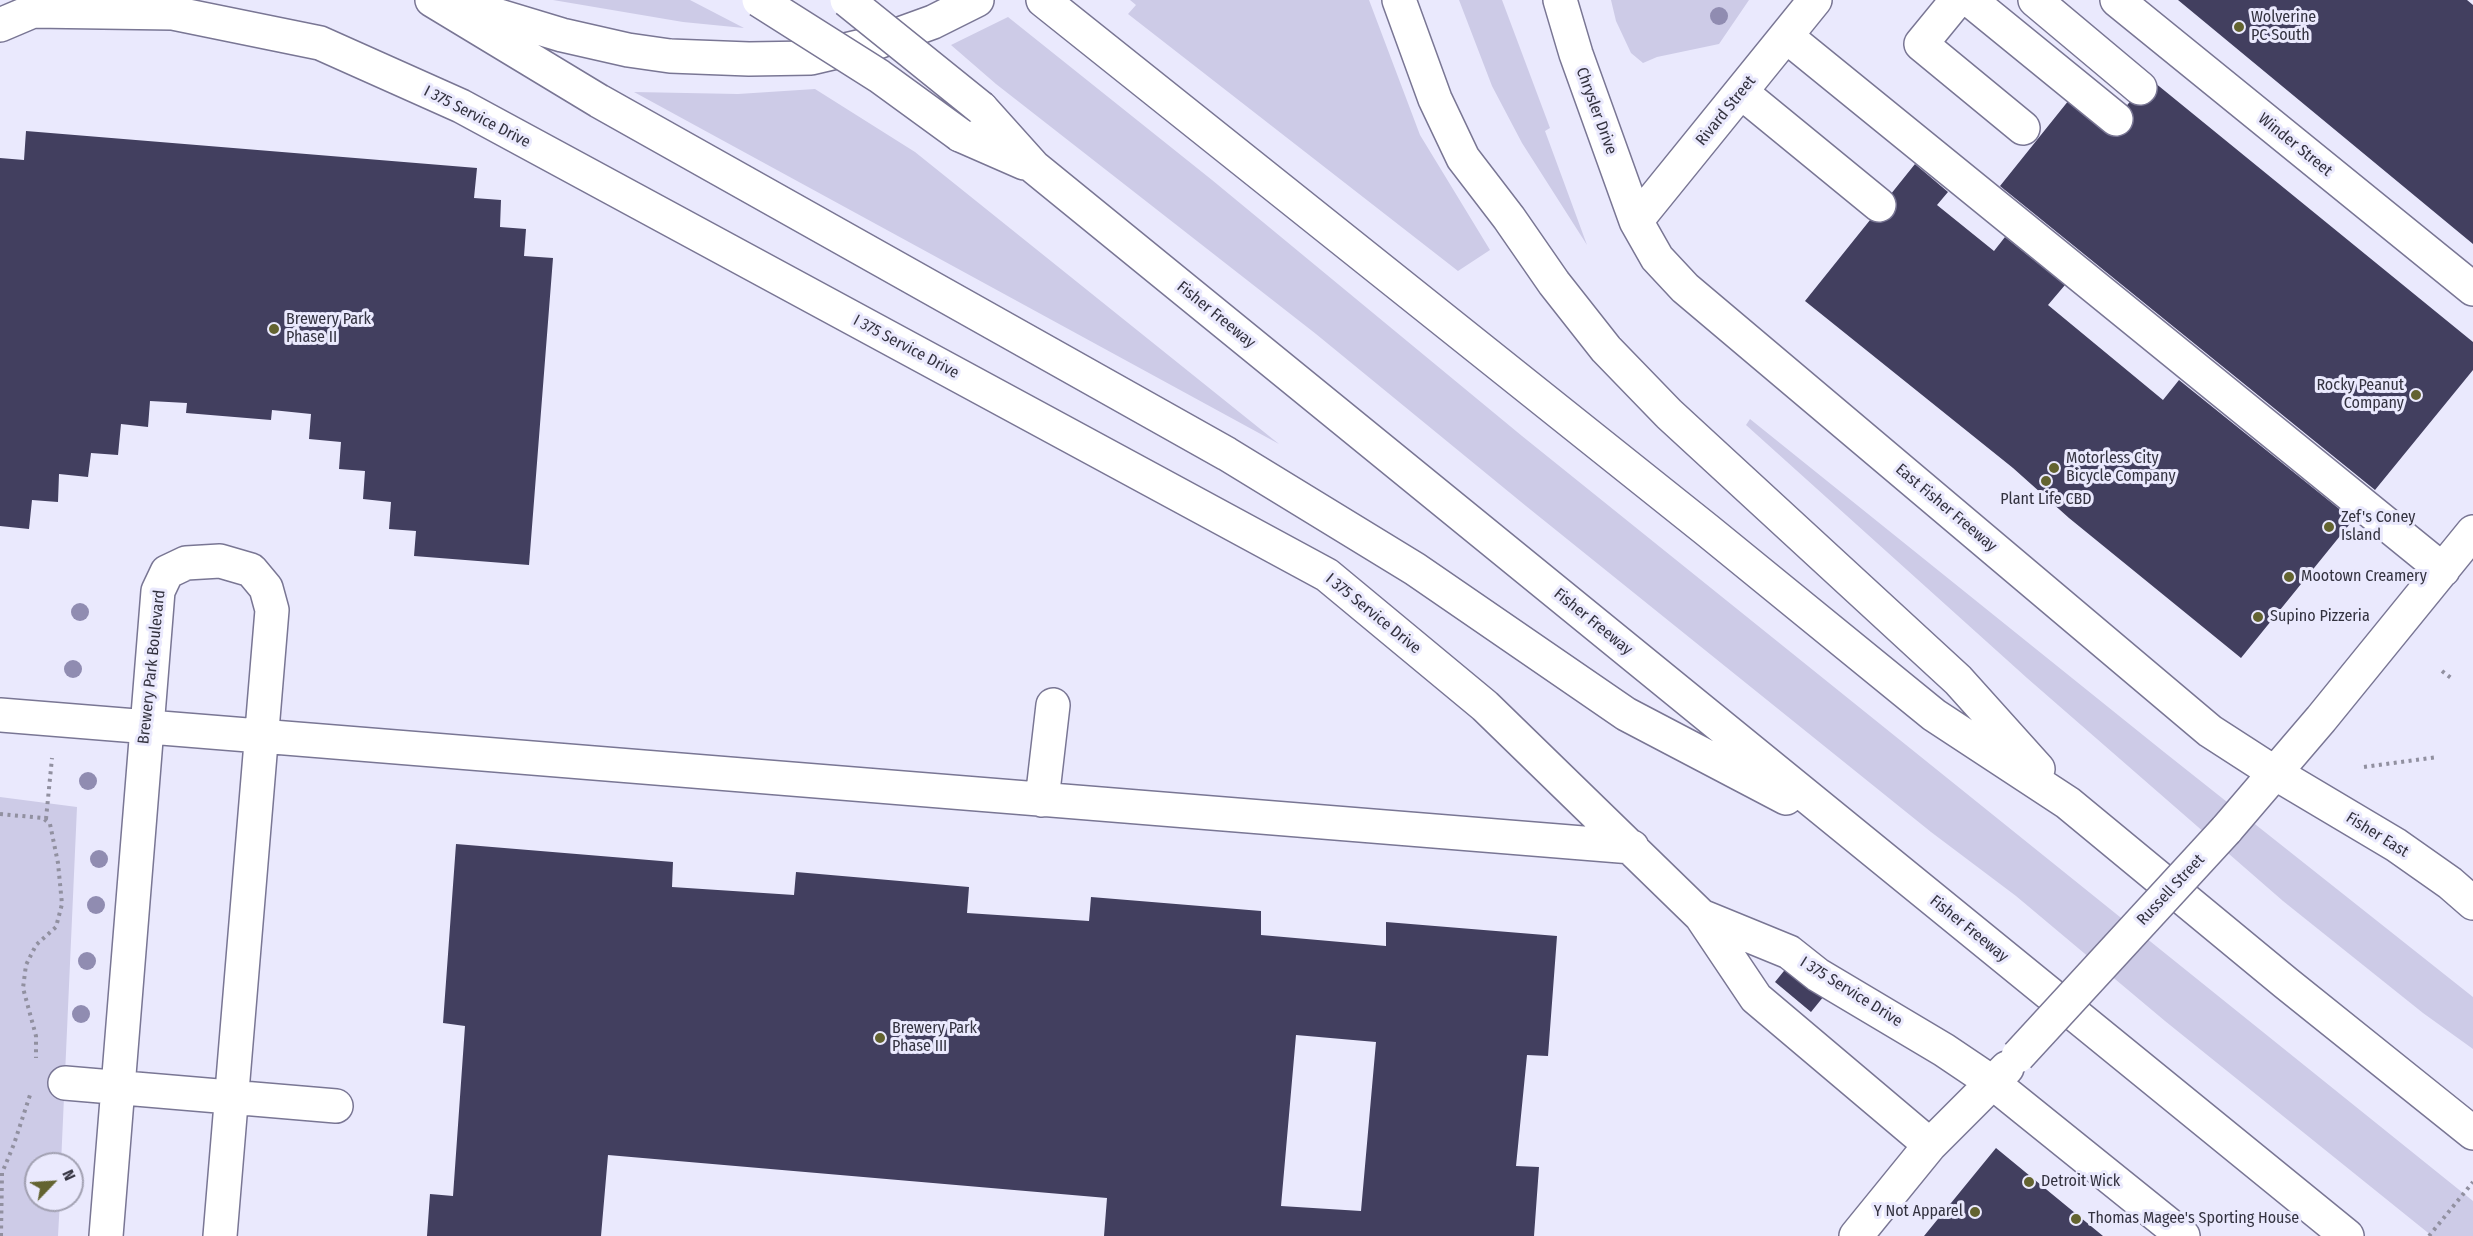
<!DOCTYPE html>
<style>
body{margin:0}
#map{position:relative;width:2473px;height:1236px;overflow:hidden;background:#eae9fd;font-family:"Fira Sans Condensed",sans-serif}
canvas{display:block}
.north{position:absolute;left:24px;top:1152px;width:60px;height:60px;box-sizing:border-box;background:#eae9fd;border:2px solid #a1a0b1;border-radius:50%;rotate:65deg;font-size:16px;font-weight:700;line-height:24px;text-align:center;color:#33323f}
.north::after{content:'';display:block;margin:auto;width:21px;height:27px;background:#636330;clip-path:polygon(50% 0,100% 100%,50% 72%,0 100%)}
</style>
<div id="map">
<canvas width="2473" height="1236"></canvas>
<div class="north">N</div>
</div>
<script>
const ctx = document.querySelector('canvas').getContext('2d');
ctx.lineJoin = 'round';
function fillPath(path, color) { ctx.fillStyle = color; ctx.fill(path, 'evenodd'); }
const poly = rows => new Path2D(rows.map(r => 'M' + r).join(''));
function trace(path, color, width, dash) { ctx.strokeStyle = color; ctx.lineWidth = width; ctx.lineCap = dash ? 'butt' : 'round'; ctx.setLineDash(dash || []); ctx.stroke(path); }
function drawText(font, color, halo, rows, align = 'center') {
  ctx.font = font + ' "Fira Sans Condensed",sans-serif'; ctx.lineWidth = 6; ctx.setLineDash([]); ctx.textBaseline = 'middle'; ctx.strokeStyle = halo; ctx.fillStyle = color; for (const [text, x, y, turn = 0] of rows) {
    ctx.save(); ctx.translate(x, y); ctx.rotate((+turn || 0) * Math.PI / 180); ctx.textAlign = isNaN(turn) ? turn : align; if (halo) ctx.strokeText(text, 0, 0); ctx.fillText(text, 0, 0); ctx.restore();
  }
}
const green = poly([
 [553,0,690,0,744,28,683,22],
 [1130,0,1369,0,1420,135,1490,250,1458,271,1128,14,1136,5],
 [1459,0,1502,0,1550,128,1545,131,1587,245,1522,143,1492,86],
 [1611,0,1749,0,1719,44,1657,57,1643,63,1631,53,1616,21],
 [1008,17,1212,180,1522,436,2473,1201,2473,1236,2432,1236,2165,1021,2016,896,1931,832,1526,506,1316,334,996,84,951,45],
 [815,89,915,152,1279,444,634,92,738,94],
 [1750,419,2164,752,2473,997,2473,1049,2423,1013,2283,901,2027,678,1746,425],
 [0,797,77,807,61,1164,36,1164,36,1200,60,1200,58,1236,0,1236]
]);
const building = poly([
 [2178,0,2467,0,2473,5,2473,244],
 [2149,78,2473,342,2473,370,2375,490,2000,186,2069,100,2116,119],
 [26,131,477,168,474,198,501,200,500,227,526,229,524,256,553,258,529,565,414,556,416,531,389,529,391,502,363,499,365,471,339,469,341,442,309,439,311,414,272,410,271,420,186,413,187,403,150,401,148,427,121,424,118,455,91,453,88,477,59,474,58,502,32,500,29,529,0,526,0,158,24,160],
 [1915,164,1948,192,1937,205,1994,251,2005,237,2065,285,2048,305,2163,400,2179,380,2353,520,2241,658,2069,518,2013,468,1805,301],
 [456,844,673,862,672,887,794,895,796,872,969,887,967,913,1089,921,1091,897,1261,911,1261,935,1386,946,1386,922,1557,936,1548,1056,1527,1055,1516,1166,1539,1167,1534,1236,1104,1236,1107,1198,608,1155,601,1236,427,1236,430,1194,453,1196,465,1026,443,1023],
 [1296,1035,1376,1042,1361,1211,1281,1206],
 [1788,966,1824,996,1811,1012,1775,982],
 [1996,1148,2103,1236,1924,1236]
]);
const path = poly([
 [2442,671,2451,678],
 [2364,767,2438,757],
 [0,814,43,818,50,824,58,863,62,904,56,927,36,945,26,965,23,988,36,1036,36,1058],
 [46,819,52,758],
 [1,1236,2,1173,14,1144,30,1095],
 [2429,1236,2473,1182]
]);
const minor = poly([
 [1560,0,1576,54,1636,221,1657,258,1685,288,2210,731,2275,773,2396,845,2450,883,2473,903],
 [1957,0,1921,44,2023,128],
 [1970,0,2116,119],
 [2035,0,2140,88],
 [2117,0,2473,289],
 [0,25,33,11,173,13,320,43,461,106,1327,575,1485,706,1701,916],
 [1786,36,2443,570],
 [1741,92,1879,205],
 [1636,221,1815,0],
 [0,715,1632,847],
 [1042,800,1053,705],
 [2226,830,2321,719,2473,532],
 [65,1083,336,1106],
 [1930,1145,1756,998,1701,916,1789,952,1818,975,1944,1050,1993,1083,2183,1236],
 [106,1236,158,591,167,572,186,563,220,561,251,570,266,588,272,610,220,1236],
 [1856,1236,1930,1145,2007,1068]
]);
const highway = poly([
 [432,0,599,101,1227,454,1415,569,1626,714,1786,798],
 [1043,0,1707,530,1934,715,2068,803,2286,983,2473,1133],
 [1399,0,1435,99,1463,158,1509,218,1554,283,1606,349,1669,414,1958,680,2038,769],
 [466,6,562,35,628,50,670,56,749,59,811,58,875,43,933,22,977,0],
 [981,108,1034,167,2347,1236],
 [960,135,1024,163]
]);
const minorBridge = poly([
 [2018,1056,2226,830]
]);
const highwayBridge = poly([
 [759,0,879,76,960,135],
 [847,0,981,108]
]);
const trees = [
 [1719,16],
 [80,612],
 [73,669],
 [88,781],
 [99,859],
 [96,905],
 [87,961],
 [81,1014]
];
const markers = [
 [2239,27,6,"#636330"],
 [274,329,6,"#636330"],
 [2416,395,6,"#636330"],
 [2054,468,6,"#636330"],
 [2046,481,6,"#636330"],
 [2329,527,6,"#636330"],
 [2289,577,6,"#636330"],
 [2258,617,6,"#636330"],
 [880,1038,6,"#636330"],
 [2029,1182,6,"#636330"],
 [1975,1212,6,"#636330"],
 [2076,1219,6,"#636330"]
];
const poiNames = [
 ["Wolverine",2251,18],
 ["PC South",2251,36],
 ["Brewery Park",286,320],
 ["Phase II",286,338],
 ["Rocky Peanut",2404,386,"right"],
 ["Company",2404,404,"right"],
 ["Motorless City",2066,459],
 ["Bicycle Company",2066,477],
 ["Plant Life CBD",2046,500,"center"],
 ["Zef's Coney",2341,518],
 ["Island",2341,536],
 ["Mootown Creamery",2301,577],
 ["Supino Pizzeria",2270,617],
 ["Brewery Park",892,1029],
 ["Phase III",892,1047],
 ["Detroit Wick",2041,1182],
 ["Y Not Apparel",1963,1212,"right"],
 ["Thomas Magee's Sporting House",2088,1219]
];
const streetNames = [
 ["Chrysler Drive",1596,111,70],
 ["Rivard Street",1726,111,-51],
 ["I 375 Service Drive",477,117,27],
 ["Winder Street",2295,145,39],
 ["Fisher Freeway",1216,315,39],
 ["I 375 Service Drive",906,347,28],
 ["East Fisher Freeway",1946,508,40],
 ["I 375 Service Drive",1373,614,39],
 ["Fisher Freeway",1593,622,39],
 ["Brewery Park Boulevard",152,667,-84],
 ["Fisher East",2377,835,32],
 ["Russell Street",2171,890,-47],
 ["Fisher Freeway",1969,929,39],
 ["I 375 Service Drive",1851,992,32]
];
fillPath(green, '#cdcbe7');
fillPath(building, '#423f5f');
trace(minor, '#797694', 36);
trace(highway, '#797694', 36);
trace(path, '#9190a0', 4, [3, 4.5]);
trace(minor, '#fff', 33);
trace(highway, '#fff', 33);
trace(minorBridge, '#797694', 36, []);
trace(highwayBridge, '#797694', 36, []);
trace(minorBridge, '#fff', 33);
trace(highwayBridge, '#fff', 33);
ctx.fillStyle = '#908cb1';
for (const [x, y] of trees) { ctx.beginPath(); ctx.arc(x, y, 9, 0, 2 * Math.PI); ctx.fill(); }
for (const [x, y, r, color] of markers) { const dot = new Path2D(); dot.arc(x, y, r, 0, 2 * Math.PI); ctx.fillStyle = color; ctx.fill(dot); trace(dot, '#eae9fd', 2); }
drawText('16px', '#33323f', '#eae9fd', poiNames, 'left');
drawText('16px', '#33323f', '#eae9fd', streetNames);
</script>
